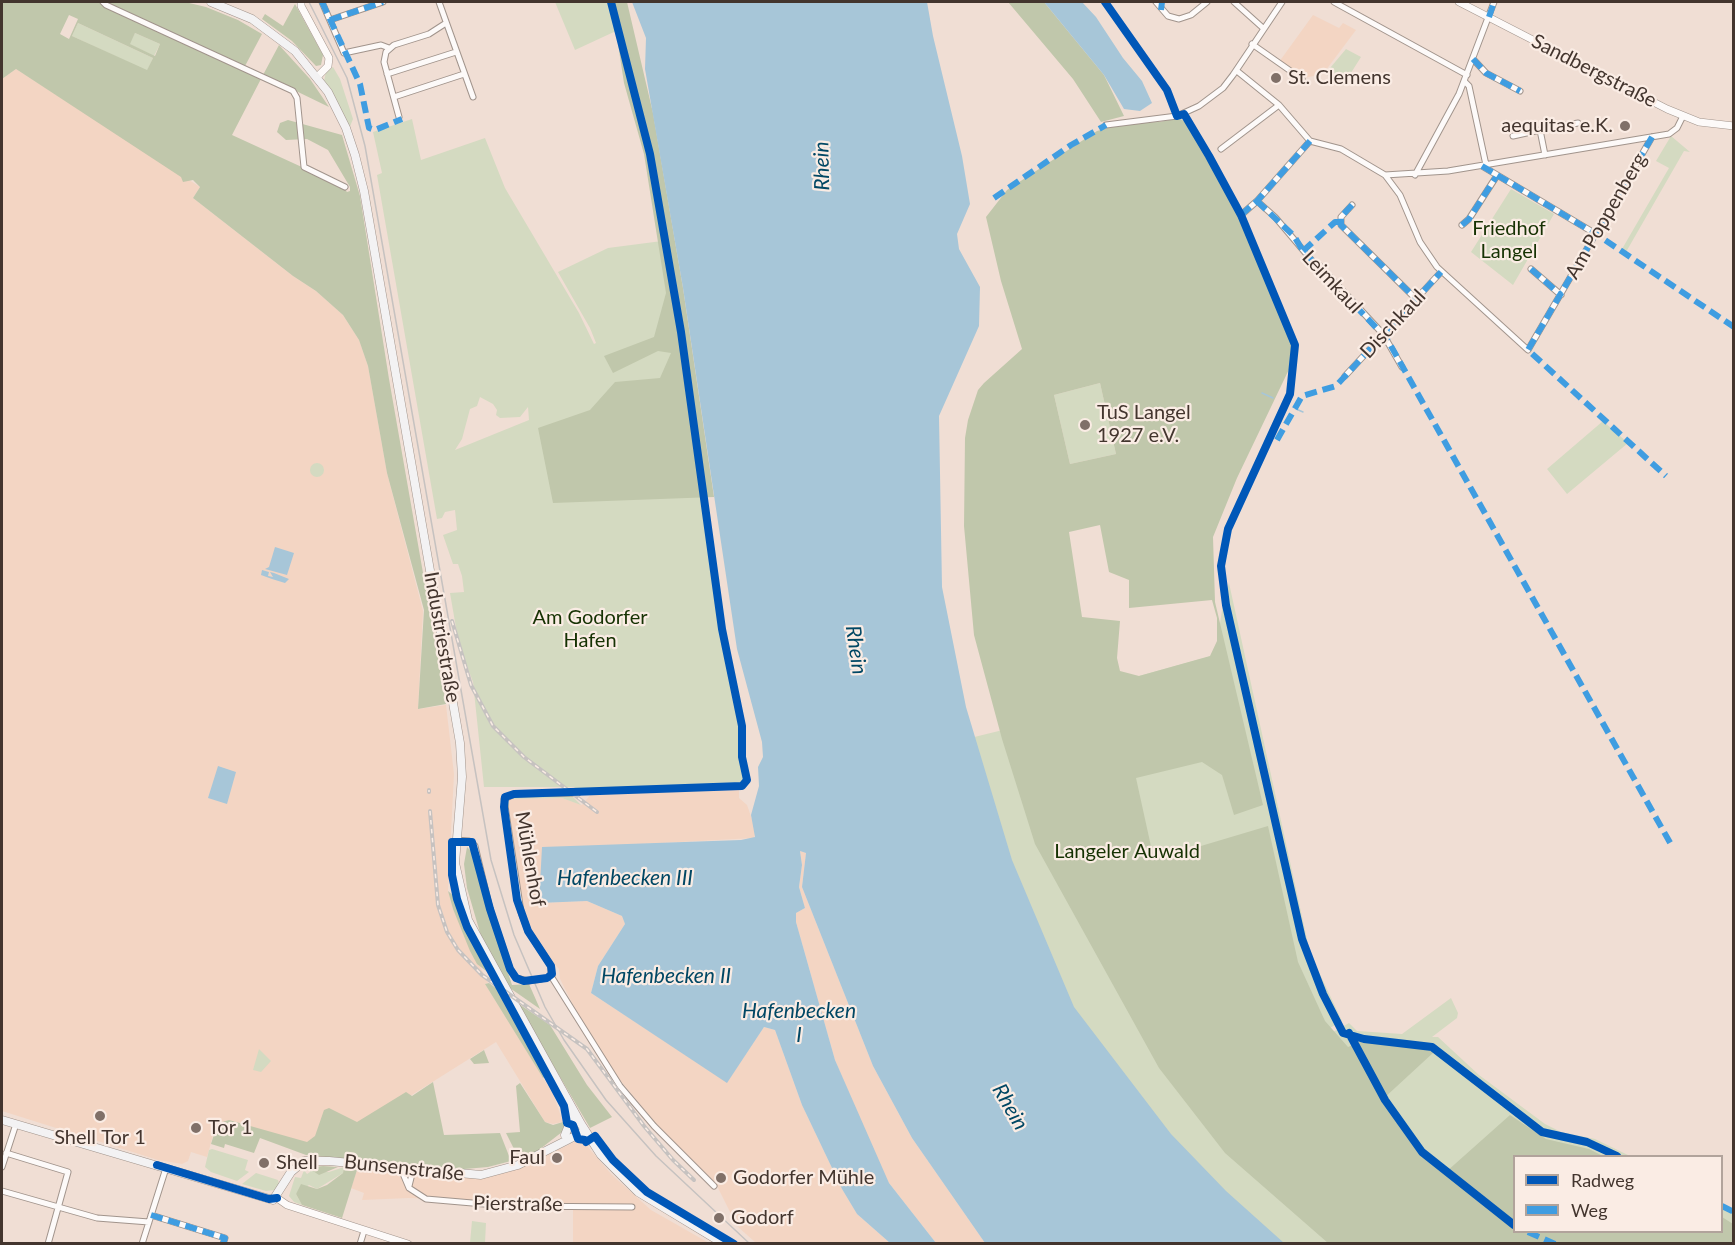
<!DOCTYPE html>
<meta charset="utf-8">
<style>
body{margin:0}
#map{position:relative;width:1735px;height:1245px;overflow:hidden;background:#f0ded4;font-family:Lato,sans-serif}
canvas{display:block}
.frame{position:absolute;inset:0;border:3px solid #43352e;pointer-events:none}
.legend{position:absolute;left:1513px;top:1155px;width:210px;height:78px;box-sizing:border-box;background:#faece4;border:2px solid #b1a39b;margin:0;padding:8px 10px;list-style:none;font-size:18px;color:#43352e}
.legend li{display:flex;align-items:center;gap:12px;height:30px}
.legend b{width:30px;border:2px solid #b1a39b}
</style>
<div id="map">
<canvas width="1735" height="1245"></canvas>
<div class="frame"></div>
<ul class="legend">
<li><b style="height:8px;background:#0057b8"></b>Radweg</li>
<li><b style="height:8px;background:#3f9de1"></b>Weg</li>
</ul>
</div>
<script>
const ctx = document.querySelector('canvas').getContext('2d');
ctx.lineJoin = 'round';
function fillPath(path, color) { ctx.fillStyle = color; ctx.fill(path, 'evenodd'); }
const poly = rows => new Path2D(rows.map(r => 'M' + r).join(''));
function trace(path, color, width, dash) { ctx.strokeStyle = color; ctx.lineWidth = width; ctx.lineCap = dash ? 'butt' : 'round'; ctx.setLineDash(dash || []); ctx.stroke(path); }
function drawText(font, color, halo, rows, align = 'center') {
  ctx.font = font + ' Lato,sans-serif'; ctx.lineWidth = 4.5; ctx.setLineDash([]); ctx.textBaseline = 'middle'; ctx.strokeStyle = halo; ctx.fillStyle = color; for (const [text, x, y, turn = 0] of rows) {
    ctx.save(); ctx.translate(x, y); ctx.rotate((+turn || 0) * Math.PI / 180); ctx.textAlign = isNaN(turn) ? turn : align; if (halo) ctx.strokeText(text, 0, 0); ctx.fillText(text, 0, 0); ctx.restore();
  }
}
const built = poly([
 [1313,15,1339,28,1343,23,1356,30,1323,74,1304,78,1279,62],
 [16,69,200,187,193,198,293,276,316,291,343,315,359,340,368,366,387,473,423,611,418,709,446,705,454,774,448,891,453,909,488,983,485,984,553,1094,563,1122,553,1124,545,1122,496,1042,318,1154,231,1127,214,1132,207,1157,191,1152,188,1161,182,1164,158,1160,2,1111,2,79],
 [739,787,739,798,747,805,756,831,754,838,624,845,539,903,587,901,622,916,625,924,598,966,591,993,727,1082,764,1027,775,1030,802,1105,842,1189,857,1214,890,1243,756,1243,737,1226,717,1186,661,1130,607,1064,573,1005,560,979,559,969,537,944,524,912,508,799,562,798,582,805,591,794],
 [800,851,806,853,802,887,873,1066,912,1138,985,1243,936,1243,889,1183,874,1155,835,1060,796,922,796,913,805,908,799,887,802,865],
 [581,1139,612,1175,651,1210,709,1243,573,1243,573,1204,409,1198,362,1200,364,1193,351,1188,357,1170,465,1178,486,1176,512,1171]
]);
const green = poly([
 [555,2,607,2,616,31,575,50],
 [78,23,153,58,147,71,72,36],
 [135,33,160,44,154,56,129,44],
 [1346,49,1361,57,1344,84,1325,74],
 [333,67,340,79,353,119,349,129,324,81,326,72],
 [412,119,421,160,485,138,505,188,579,313,594,344,596,343,590,328,558,272,608,248,662,241,696,438,722,638,747,765,745,767,749,779,744,784,579,792,574,787,484,787,473,682,459,645,450,593,464,592,462,576,458,564,453,564,443,535,457,530,455,510,445,512,442,518,437,519,377,175,382,173,373,132],
 [480,397,493,404,497,410,496,415,500,418,520,417,528,407,529,420,455,450,462,439,470,409,477,406],
 [1671,136,1690,152,1684,151,1626,252,1622,249,1669,168,1656,161],
 [1511,189,1554,214,1513,285,1471,252],
 [1100,383,1116,454,1070,464,1054,395],
 [1603,421,1628,443,1567,494,1547,469],
 '310 470a7 7 0 1 1 14 0a7 7 0 1 1-14 0Z',
 [1229,583,1310,953,1342,1021,1330,1028,1333,1032,1349,1023,1357,1031,1402,1034,1451,998,1458,1013,1457,1018,1432,1037,1438,1037,1479,1075,1545,1124,1561,1132,1595,1139,1630,1156,1514,1156,1514,1232,1722,1232,1722,1205,1733,1211,1733,1243,1162,1243,958,741,1117,702,1128,679,1215,655,1224,598],
 [571,795,581,805,562,798,509,799,509,808,506,806,507,800,510,797],
 [259,1049,271,1061,261,1072,253,1070],
 [212,1149,248,1160,245,1170,249,1172,237,1181,211,1172,205,1167,209,1150],
 [314,1167,313,1171,329,1172,344,1167,343,1173,317,1189,309,1185,296,1194,302,1205,294,1202,289,1196,295,1177,301,1178,304,1170,307,1174,310,1172,310,1168],
 [256,1173,278,1180,279,1184,275,1190,266,1191,242,1184],
 [472,1221,486,1223,485,1243,470,1243]
]);
const forest = poly([
 [2,2,185,2,206,7,238,20,262,34,245,66,262,77,232,135,341,185,347,192,350,191,350,187,328,150,307,139,286,140,277,132,280,123,288,120,342,135,360,196,389,379,446,704,418,709,424,610,387,473,368,366,359,340,343,315,316,291,293,276,193,198,200,187,193,180,183,182,181,177,16,69,2,79],
 [69,15,78,19,69,39,60,34],
 [78,23,153,58,147,70,72,36],
 [135,33,160,44,155,56,130,44],
 [607,2,627,2,653,113,683,288,714,497,553,503,538,428,590,410,615,382,660,378,671,353,658,351,613,373,604,356,654,337,666,293,644,154,624,83,616,31],
 [1008,2,1044,2,1104,75,1124,116,1101,122,1073,79],
 [295,4,323,55,321,65,316,66,292,41,262,19,265,14,283,26],
 [279,45,310,79,329,107,263,75],
 [1179,118,1187,123,1202,148,1238,216,1293,345,1293,361,1237,478,1213,537,1215,602,1263,805,1234,815,1222,775,1202,762,1136,778,1154,860,1268,826,1298,962,1325,1021,1348,1047,1360,1042,1424,1047,1434,1052,1383,1099,1422,1152,1446,1172,1510,1115,1546,1139,1589,1149,1603,1156,1514,1156,1514,1232,1722,1232,1722,1217,1733,1224,1733,1243,1328,1243,1225,1153,1159,1068,1035,844,1002,739,974,635,964,526,965,438,968,420,978,390,984,383,1022,349,1001,281,986,217,1007,190,1097,131,1124,123,1159,122],
 [1100,383,1116,454,1070,464,1054,395],
 [1100,525,1109,572,1129,580,1129,608,1212,600,1217,618,1217,641,1210,656,1139,676,1120,671,1117,658,1120,621,1082,617,1069,532],
 [467,847,475,855,485,903,512,985,529,984,540,1009,507,986,481,936,467,888,464,864],
 [448,891,455,897,462,920,490,974,477,964,470,951,453,909],
 [489,983,500,991,518,1022,546,1076,543,1078,485,984],
 [516,1002,550,1025,587,1085,612,1117,590,1128],
 [484,1050,489,1063,474,1064,470,1059],
 [433,1082,444,1135,500,1133,511,1161,488,1167,453,1170,306,1155,260,1138,254,1153,225,1144,224,1148,211,1144,216,1128,222,1122,229,1120,307,1142,315,1136,324,1110,329,1108,357,1122,406,1092,412,1096],
 [520,1083,545,1122,553,1125,563,1122,565,1127,562,1132,535,1153,519,1159,506,1133,520,1132,516,1086],
 [314,1167,323,1166,338,1167,319,1175,313,1171],
 [344,1167,357,1170,342,1218,302,1205,296,1194,301,1184,317,1189,327,1185,343,1173]
]);
const water = poly([
 [632,2,927,2,933,36,962,156,970,204,957,234,959,249,980,287,979,326,939,416,942,587,966,707,1012,860,1074,1007,1171,1134,1226,1191,1284,1243,985,1243,912,1138,873,1066,802,887,806,853,800,851,802,865,799,887,805,908,796,913,796,922,835,1060,889,1183,936,1243,890,1243,857,1214,842,1189,802,1105,775,1030,764,1027,727,1083,591,993,598,966,625,924,622,916,587,901,539,903,542,847,741,840,755,837,751,815,759,786,758,767,763,757,762,742,737,649,683,288,645,69,646,38],
 [1044,2,1082,2,1096,17,1123,58,1142,81,1152,103,1140,111,1124,109,1104,75],
 [275,547,294,553,287,575,265,569,269,567],
 [262,570,269,572,268,576,273,577,270,572,274,573,289,579,285,583,272,579,261,575],
 [218,766,236,772,227,804,208,798]
]);
const stream = poly([
 [1262,393,1273,398],
 [1296,409,1303,412]
]);
const minor = poly([
 [103,2,106,5,293,91,297,98,304,167,345,187],
 [322,2,344,53,381,45,389,48],
 [439,2,473,97],
 [1156,2,1168,16,1179,19,1191,15,1207,2],
 [1234,2,1263,28],
 [1334,2,1467,75],
 [330,20,383,2],
 [1252,44,1302,79],
 [1473,59,1486,73,1520,91],
 [1237,71,1279,105,1310,141,1341,149,1385,175,1448,171,1669,134,1677,128,1683,116],
 [387,74,456,52],
 [1464,81,1469,86,1486,165],
 [394,97,464,74],
 [399,117,384,62,386,52,394,45,429,34,446,23],
 [1106,125,1177,116,1199,106,1223,88,1233,75,1282,2],
 [1513,136,1540,130],
 [1221,149,1279,105],
 [1545,155,1540,130,1578,123],
 [1482,166,1596,234],
 [1385,175,1400,195,1420,242,1437,267,1528,350,1652,137],
 [1415,175,1459,94,1494,2],
 [1257,201,1275,217,1314,263,1319,265,1383,334,1402,367],
 [1352,205,1341,217,1341,225,1415,298],
 [1241,215,1257,201,1310,141],
 [1462,225,1469,219,1496,177],
 [1531,269,1561,295],
 [1345,376,1441,272],
 [578,793,514,794,504,799,521,912,528,931,551,966,551,976,620,1086,654,1126,714,1186],
 [456,840,469,841,475,846,490,909,510,969,516,978,528,981],
 [6,1153,68,1172,48,1244],
 [2,1167,16,1124],
 [401,1169,409,1188,426,1199,507,1206,632,1207],
 [409,1186,413,1170],
 [2,1191,97,1218,149,1222],
 [151,1215,225,1238,223,1244],
 [142,1244,166,1168],
 [360,1244,364,1231]
]);
const tertiary = poly([
 [301,2,301,6,329,58,328,66,318,76],
 [1459,2,1667,109,1699,122,1734,126],
 [277,1198,287,1205,408,1244]
]);
const secondary = poly([
 [211,2,252,19,295,51,328,92,346,128,355,155,364,191,460,743,462,777,455,863,468,920,581,1124,601,1155,638,1192,724,1244],
 [2,1120,273,1200,291,1172,304,1161,329,1161,481,1175,518,1165,585,1131],
 [565,1135,571,1120,568,1110]
]);
const tram = poly([
 [309,2,347,78,365,146,491,860,514,935,545,1007,564,1040,606,1100,656,1156,750,1244]
]);
const rail = poly([
 [452,621,471,685,493,726,524,757,597,812],
 [429,790,429,792],
 [430,811,438,905,447,932,458,950,482,975,587,1049,644,1126,673,1160,694,1180]
]);
const minorBridge = poly([
 [528,981,542,979]
]);
const quiet = poly([
 [322,2,360,84,369,128,375,130,402,119],
 [1161,10,1162,2],
 [1489,17,1494,2],
 [330,20,383,2],
 [1473,59,1486,73,1520,91],
 [1652,137,1528,350,1666,476],
 [1482,166,1596,234,1734,327],
 [994,198,1071,145,1106,125],
 [1257,201,1294,236,1303,251,1387,339,1673,848],
 [1352,205,1341,217,1341,225,1415,298],
 [1241,215,1257,201,1310,141],
 [1462,225,1469,219,1496,177],
 [1303,251,1335,222,1340,222],
 [1531,269,1561,295],
 [1277,440,1302,396,1336,386,1441,272],
 [1722,1206,1734,1212],
 [151,1215,225,1238,223,1244],
 [1528,1232,1555,1244]
]);
const cycleway = poly([
 [611,2,650,154,681,332,722,629,742,726,742,757,747,780,742,786,514,794,505,797,504,807,517,900,528,931,551,966,552,974,547,978,524,981,516,978,510,969,490,909,472,842,452,842,452,875,457,899,467,927,564,1106,567,1123,573,1125,578,1139,585,1140,586,1142,595,1136,613,1160,647,1192,734,1244],
 [1105,2,1167,90,1177,116,1184,114,1209,156,1241,215,1295,345,1290,394,1228,529,1221,566,1226,605,1302,939,1323,994,1343,1033,1364,1039,1432,1047,1542,1132,1587,1142,1617,1156],
 [1349,1033,1385,1100,1422,1152,1514,1225],
 [157,1165,269,1199,277,1198]
]);
const markers = [
 [1276,78,6,"#807068"],
 [1625,126,6,"#807068"],
 [1085,425,6,"#807068"],
 [100,1116,6,"#807068"],
 [196,1128,6,"#807068"],
 [557,1158,6,"#807068"],
 [264,1163,6,"#807068"],
 [721,1178,6,"#807068"],
 [719,1218,6,"#807068"]
];
const streetNames = [
 ["Sandbergstraße",1594,71,27],
 ["Am Poppenberg",1606,216,-60],
 ["Leimkaul",1332,282,47],
 ["Dischkaul",1393,324,-47],
 ["Industriestraße",442,637,80],
 ["Mühlenhof",530,859,80],
 ["Bunsenstraße",404,1168,6],
 ["Pierstraße",518,1204,1]
];
const poiNames = [
 ["St. Clemens",1288,78],
 ["aequitas e.K.",1613,126,"right"],
 ["TuS Langel",1097,413],
 ["1927 e.V.",1097,436],
 ["Tor 1",208,1128],
 ["Shell Tor 1",100,1138,"center"],
 ["Faul",545,1158,"right"],
 ["Shell",276,1163],
 ["Godorfer Mühle",733,1178],
 ["Godorf",731,1218]
];
const parkNames = [
 ["Friedhof",1509,229],
 ["Langel",1509,252],
 ["Am Godorfer",590,618],
 ["Hafen",590,641],
 ["Langeler Auwald",1127,852]
];
const waterNames = [
 ["Rhein",822,166,-91],
 ["Rhein",856,650,82],
 ["Hafenbecken III",625,878],
 ["Hafenbecken II",666,976],
 ["Hafenbecken",799,1011],
 ["I",799,1035],
 ["Rhein",1010,1107,60]
];
fillPath(built, '#f3d5c3');
fillPath(green, '#d4dac1');
fillPath(forest, '#c0c7ab');
fillPath(water, '#a7c6d8');
trace(stream, '#a7c6d8', 1.5);
trace(minor, '#a1948c', 7);
trace(tertiary, '#a1948c', 8);
trace(secondary, '#a1948c', 9);
trace(minor, '#fdfaf9', 5);
trace(tertiary, '#fdfaf9', 7);
trace(secondary, '#f3f2f3', 8);
trace(tram, '#c6c2c0', 1.5);
trace(rail, '#c6c2c0', 4);
trace(rail, '#faece4', 1.5, [4.5]);
trace(minorBridge, '#a1948c', 7, []);
trace(minorBridge, '#fdfaf9', 5);
trace(quiet, '#3f9de1', 6, [12, 6]);
trace(cycleway, '#0057b8', 8);
for (const [x, y, r, color] of markers) { const dot = new Path2D(); dot.arc(x, y, r, 0, 2 * Math.PI); ctx.fillStyle = color; ctx.fill(dot); trace(dot, '#faece4', 2); }
drawText('20px', '#43352e', '#faece4', streetNames);
drawText('20px', '#43352e', '#faece4', poiNames, 'left');
drawText('20px', '#163203', '#faece4', parkNames);
drawText('italic 21px', '#004764', '#faece4', waterNames);
</script>
